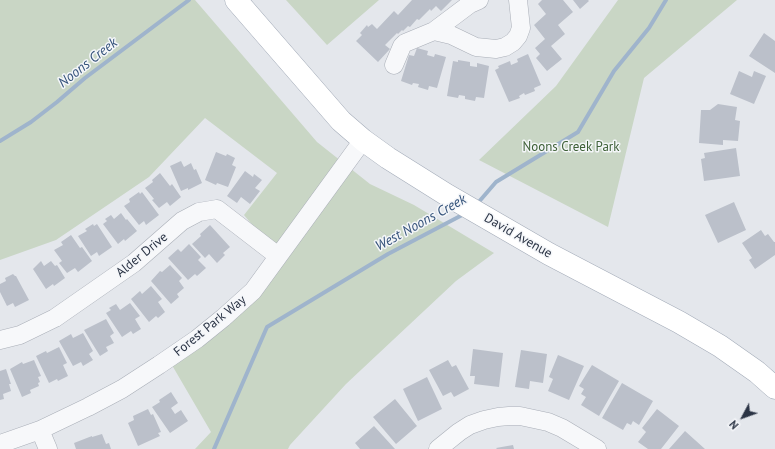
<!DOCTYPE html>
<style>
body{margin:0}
#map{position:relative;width:775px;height:449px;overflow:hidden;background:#e4e7ec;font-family:"PT Sans",sans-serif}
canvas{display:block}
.north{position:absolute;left:723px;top:397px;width:40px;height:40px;-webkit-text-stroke:3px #f4f6f9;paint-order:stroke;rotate:229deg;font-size:11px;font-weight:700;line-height:16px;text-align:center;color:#2b3445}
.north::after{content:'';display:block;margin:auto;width:14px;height:18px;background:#2b3445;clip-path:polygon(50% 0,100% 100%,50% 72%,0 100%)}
</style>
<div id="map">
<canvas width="775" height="449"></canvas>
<div class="north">N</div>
</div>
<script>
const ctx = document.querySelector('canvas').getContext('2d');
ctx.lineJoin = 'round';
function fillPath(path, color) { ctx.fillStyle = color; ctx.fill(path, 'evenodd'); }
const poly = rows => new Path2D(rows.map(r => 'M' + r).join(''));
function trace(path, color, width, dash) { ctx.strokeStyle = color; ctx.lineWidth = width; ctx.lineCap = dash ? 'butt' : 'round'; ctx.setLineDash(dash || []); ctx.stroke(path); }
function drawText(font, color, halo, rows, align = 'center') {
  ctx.font = font + ' "PT Sans",sans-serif'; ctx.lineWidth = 3; ctx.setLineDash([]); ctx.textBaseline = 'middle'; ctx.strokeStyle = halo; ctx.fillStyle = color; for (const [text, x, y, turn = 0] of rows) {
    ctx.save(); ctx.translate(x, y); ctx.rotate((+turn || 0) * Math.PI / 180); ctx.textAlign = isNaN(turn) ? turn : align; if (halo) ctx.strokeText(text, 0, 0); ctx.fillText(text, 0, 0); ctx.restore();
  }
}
const green = poly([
 [0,0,195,0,317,142,370,184,414,205,494,253,456,281,346,384,290,445,288,449,195,449,211,432,169,360,278,256,244,215,277,173,205,118,149,177,56,240,0,260],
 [286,0,379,0,327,45],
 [618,0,737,0,644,78,608,227,479,160,556,86]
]);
const stream = poly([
 [0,141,31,122,57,102,85,78,189,0],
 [477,204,496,182,578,132,614,71,649,28,666,0],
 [214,449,267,327,388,254,466,213]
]);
const building = poly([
 [412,0,452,0,441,11,436,6,431,11,430,9,419,20,417,19,410,27,408,26,403,31,402,30,398,34,397,33,385,45,390,49,378,62,356,41,362,35,360,33,367,25,368,27,372,24,377,29,394,11,398,15],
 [542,0,563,0,573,12,558,25,565,34,551,46,562,59,547,71,536,58,540,54,535,48,545,39,534,25,546,14,538,4],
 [573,0,588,0,589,1,580,9],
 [764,33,775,41,775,73,749,56],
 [417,48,428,51,427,55,434,57,435,54,446,57,437,88,429,86,428,90,418,87,419,84,413,83,412,85,401,81,409,55,414,56],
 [528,54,541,85,534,88,535,91,525,95,524,93,519,96,520,98,509,102,495,70,499,68,498,66,510,61,511,65,518,62,517,59],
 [458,60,470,62,470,66,477,67,477,63,489,66,484,98,476,97,475,101,465,99,465,96,459,95,458,98,447,96,453,61,458,62],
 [739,71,752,77,754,71,766,76,754,104,730,94],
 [718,104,737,107,735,120,740,121,738,141,723,140,723,145,699,143,701,110,710,110],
 [736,148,740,176,704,181,701,159,705,158,704,153],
 [216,152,226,156,227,154,235,158,232,165,236,167,228,187,217,183,216,185,205,180],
 [181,161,184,167,191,163,194,170,196,169,202,183,188,190,188,188,181,191,170,166],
 [245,171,253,177,254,174,262,180,255,188,260,191,250,204,241,197,237,203,227,196],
 [160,173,170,186,172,184,181,197,170,206,167,202,159,208,152,200,154,199,145,188,153,182,152,180],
 [139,192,140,194,142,192,159,215,146,225,144,221,139,225,124,206,130,202,129,199],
 [734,202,746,230,718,243,705,215],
 [121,213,126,220,127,219,137,231,125,241,124,239,118,244,103,224,107,221,105,219,111,215,114,219],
 [93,224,94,226,97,224,112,247,99,256,97,252,91,256,78,236,87,231,85,229],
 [210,225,230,247,223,253,225,255,217,263,209,254,205,258,192,244,201,236,200,234],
 [761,230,765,236,768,234,774,242,775,242,775,255,755,269,749,260,752,258,742,243],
 [71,235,80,248,82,247,92,261,78,272,75,268,67,273,59,263,62,261,54,250,63,245,61,242],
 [189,244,201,257,198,260,206,268,197,276,195,274,188,280,168,258,178,249,181,252],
 [41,261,44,266,51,261,55,266,57,265,65,278,54,286,53,284,46,289,33,269],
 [170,265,182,278,179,281,184,288,177,294,179,297,171,304,151,281,160,271,162,272],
 [13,274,15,276,16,276,29,300,15,307,13,303,7,306,0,292,0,284,6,281,5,278],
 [151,286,162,299,158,302,165,312,158,318,156,316,149,322,131,299,140,291,142,294],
 [130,303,140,316,135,319,141,329,133,334,131,331,122,337,106,313,111,310,109,308,116,304,120,310],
 [106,319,114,333,110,336,114,343,106,347,108,351,100,356,84,330],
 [83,333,93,351,89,354,93,360,83,366,81,362,73,366,59,341,71,334,73,338],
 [59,347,67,363,63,365,68,376,58,381,57,379,49,383,36,356,46,351,47,353],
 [473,349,503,353,499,387,474,384,475,376,470,376],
 [521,350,547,354,543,383,530,381,529,389,515,387],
 [558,355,584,366,569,400,548,391,553,379,549,377],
 [34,360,41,376,38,377,40,382,38,383,39,386,30,390,31,393,22,397,10,369,22,362,23,364],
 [448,360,452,367,456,365,469,389,454,397,451,392,443,396,429,370],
 [592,365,619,381,599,416,581,405,586,397,581,394,584,389,579,386],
 [6,369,11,384,9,384,11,391,3,394,4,399,0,400,0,371],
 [427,377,442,409,418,421,403,389],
 [622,383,653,401,639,425,633,421,631,425,627,423,623,430,602,418],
 [171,392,178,403,171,408,175,414,181,410,188,421,170,433,152,407,160,402,159,400],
 [395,399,417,426,396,444,373,417],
 [148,409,151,415,153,414,161,432,158,433,160,436,138,446,128,423,134,420,133,416],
 [657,409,679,426,661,449,648,449,638,442,646,432,642,428],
 [374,426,395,449,360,449,355,443],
 [685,431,705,449,669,449],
 [102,434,106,444,109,443,111,449,76,449,74,443,92,436,92,437],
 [513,445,514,449,497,449,496,448]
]);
const minor = poly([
 [434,31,451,35,476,47,496,49,505,47,513,42,518,36,521,28,518,0],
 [394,65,402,46,405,43,434,31,470,4,479,0],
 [0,340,20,335,55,318,134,263,182,221,199,212,217,209,278,256],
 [40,430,48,449],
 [0,444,40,430,88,407,122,389,159,365,197,339,223,318,253,291,363,140],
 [438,449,459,432,470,425,484,420,498,417,509,416,520,416,548,422,562,428,597,449]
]);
const major = poly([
 [236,0,341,121,363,140,388,158,447,195,549,254,679,322,720,346,757,372,775,388]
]);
const parkNames = [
 ["Noons Creek Park",571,147]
];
const streetNames = [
 ["David Avenue",518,236,30],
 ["Alder Drive",142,255,-39],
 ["Forest Park Way",210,326,-39]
];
const waterNames = [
 ["Noons Creek",88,63,-38],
 ["West Noons Creek",421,223,-29]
];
fillPath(green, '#c9d6c5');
trace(stream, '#9fb4cc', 4);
fillPath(building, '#bbc0ca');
trace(minor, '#a9aeb7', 19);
trace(major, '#a3abb8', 23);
trace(minor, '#f7f8fa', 18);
trace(major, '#fff', 22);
drawText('13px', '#3f6138', '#f4f6f9', parkNames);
drawText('13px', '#2b3445', '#f4f6f9', streetNames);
drawText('italic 14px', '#34527a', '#f4f6f9', waterNames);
</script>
